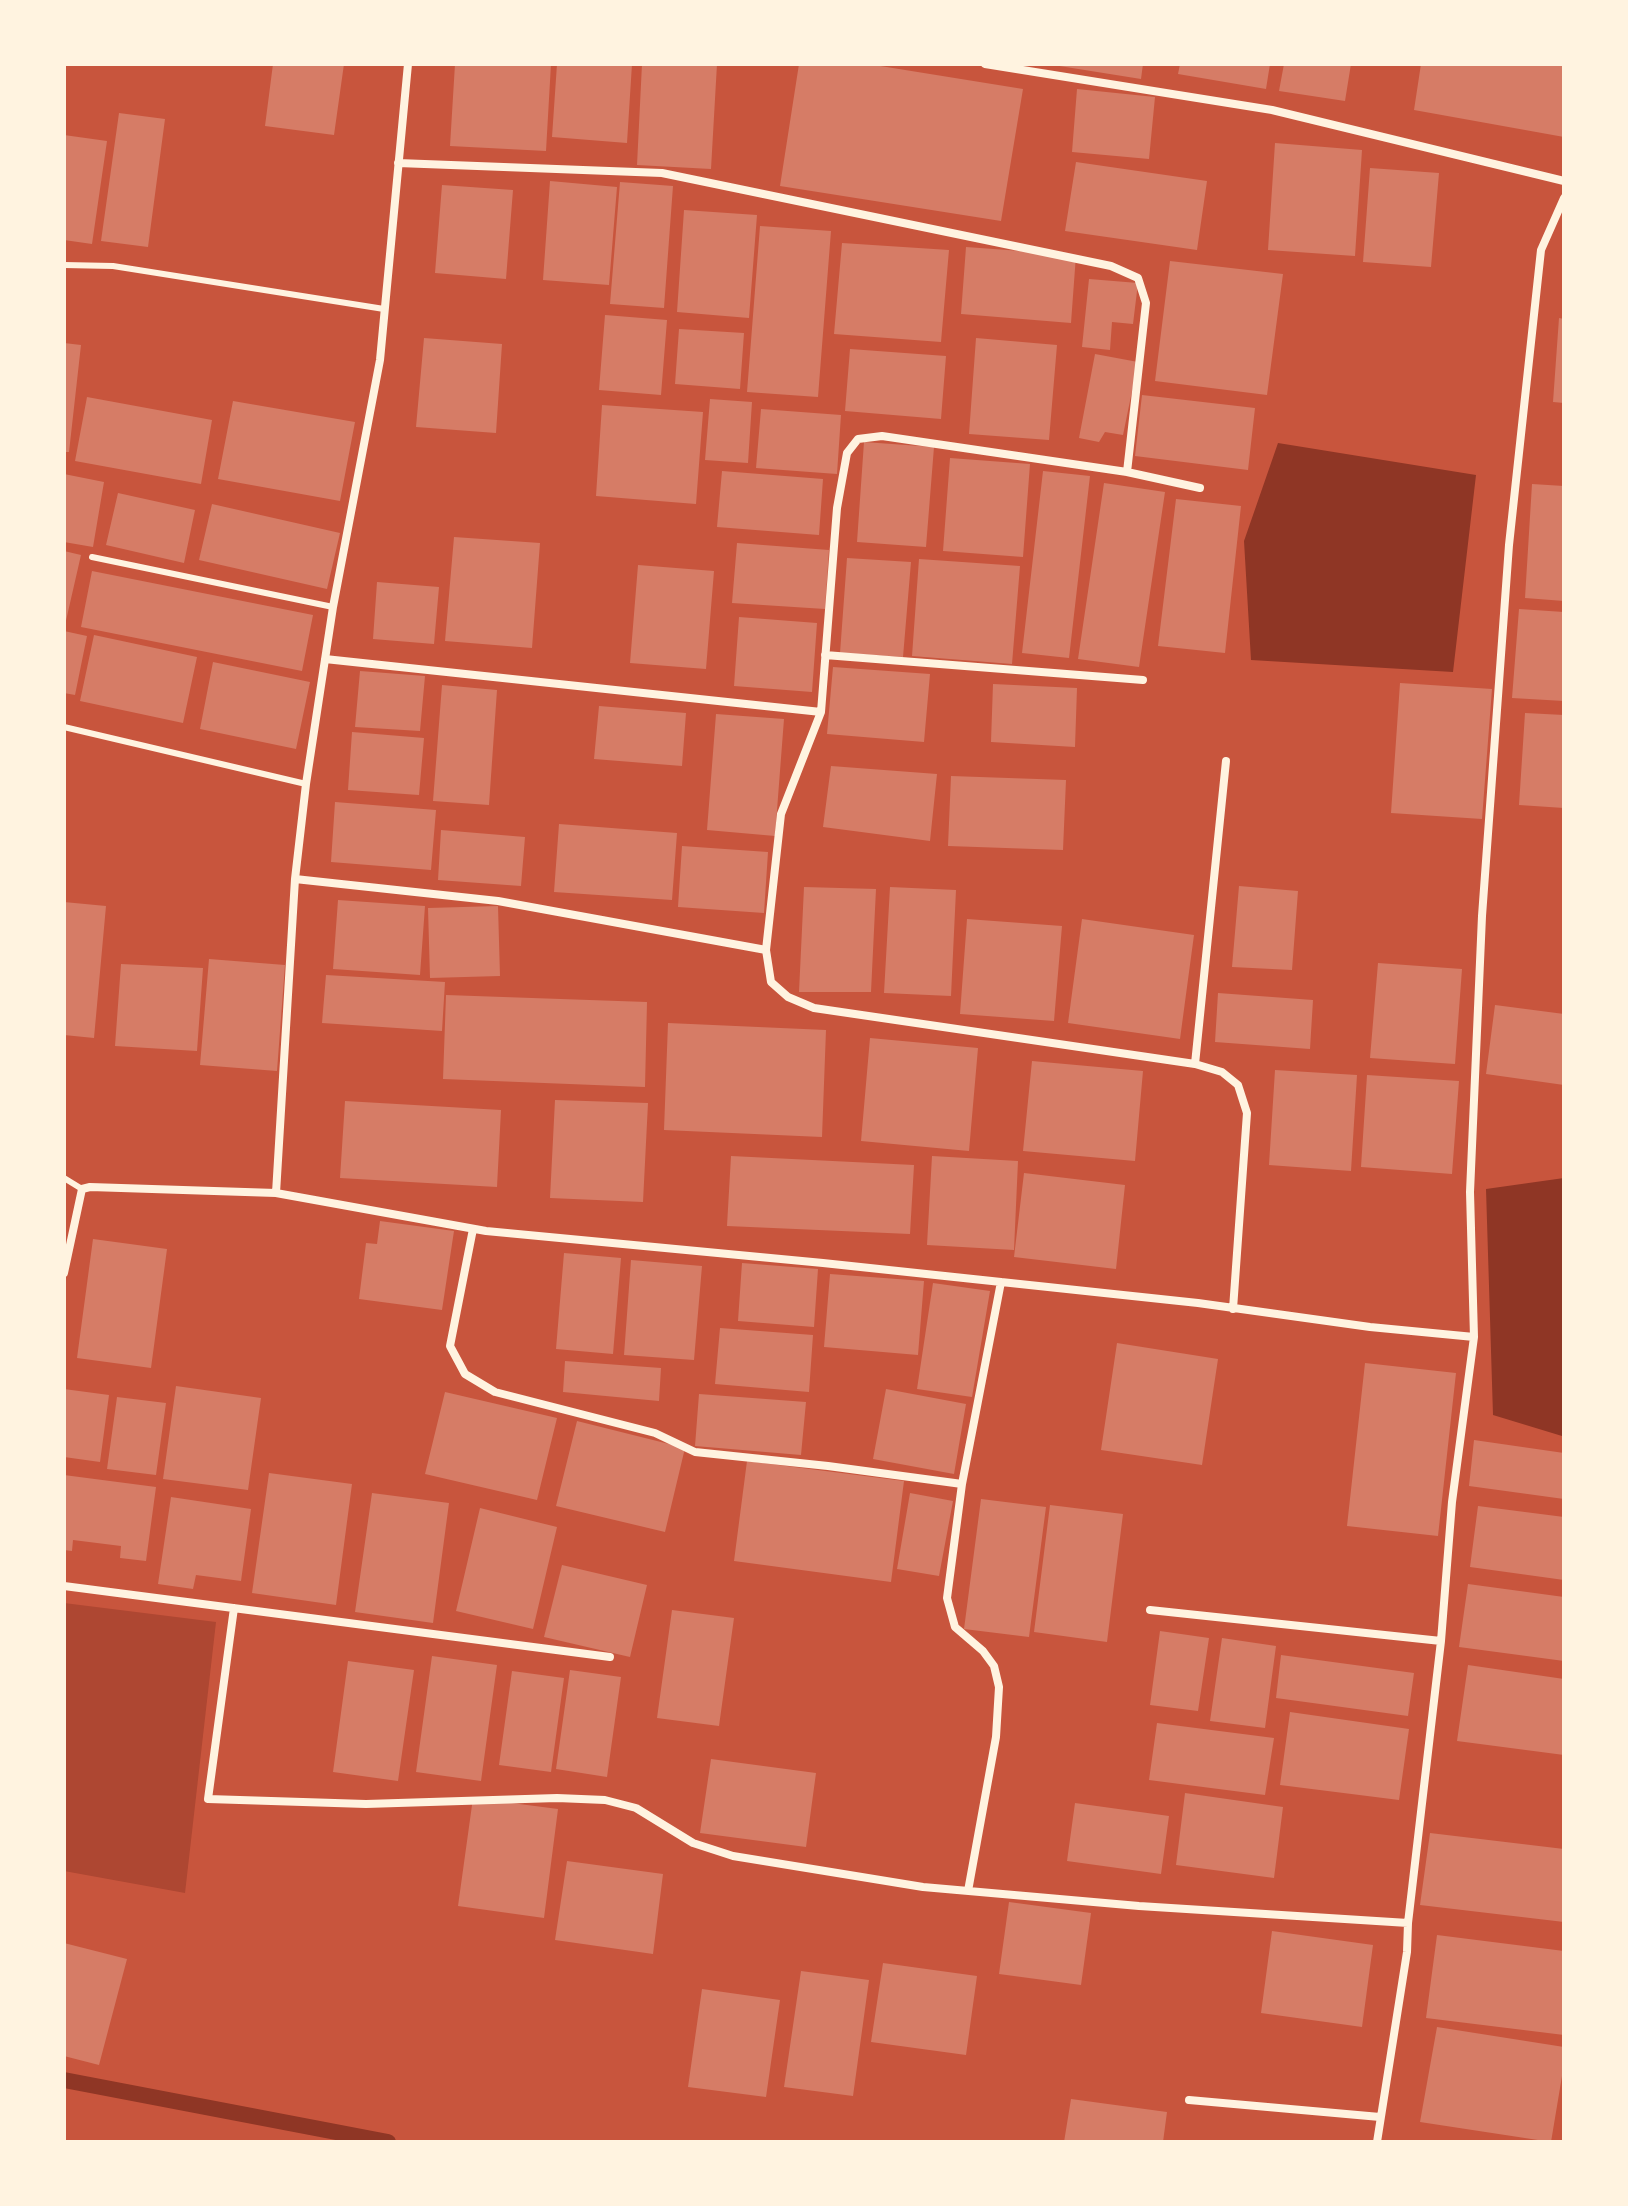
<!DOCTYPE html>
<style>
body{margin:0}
#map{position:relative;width:1628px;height:2206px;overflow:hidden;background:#c8553d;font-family:"Asap Condensed",sans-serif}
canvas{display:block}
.frame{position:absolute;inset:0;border:66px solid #fff3e0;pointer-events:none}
</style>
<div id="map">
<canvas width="1628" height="2206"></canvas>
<div class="frame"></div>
</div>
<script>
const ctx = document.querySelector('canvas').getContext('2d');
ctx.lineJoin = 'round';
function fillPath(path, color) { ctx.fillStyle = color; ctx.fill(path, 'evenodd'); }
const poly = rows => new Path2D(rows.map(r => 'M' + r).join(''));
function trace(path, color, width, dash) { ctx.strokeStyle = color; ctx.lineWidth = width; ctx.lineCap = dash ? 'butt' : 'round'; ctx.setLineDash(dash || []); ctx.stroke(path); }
const green = poly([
 [64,1603,216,1622,185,1893,64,1871]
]);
const water = poly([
 [1278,443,1476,475,1453,672,1251,660,1244,541],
 [1564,1178,1564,1435,1562,1436,1493,1415,1486,1189]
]);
const stream = poly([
 [64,2080,388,2142]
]);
const building = poly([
 [273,64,344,64,334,135,265,126],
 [455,64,551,64,546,151,450,146],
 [557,64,632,64,627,143,552,137],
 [642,64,717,64,711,169,637,165],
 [799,64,868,64,1023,89,1001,221,780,186],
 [1047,64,1143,64,1141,79],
 [1180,64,1270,64,1266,89,1178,74],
 [1284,64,1351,64,1345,101,1279,91],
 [1421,64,1564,64,1564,137,1414,110],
 [1077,89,1155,97,1149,159,1072,152],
 [119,113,165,119,148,247,101,241],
 [64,135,107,141,92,244,64,240],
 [1275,143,1362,150,1355,256,1268,250],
 [1076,162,1207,181,1197,250,1065,231],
 [1370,168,1439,173,1431,267,1363,262],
 [550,181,617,187,609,285,543,280],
 [620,182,673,186,664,308,610,304],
 [442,185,513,190,506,279,435,273],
 [684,210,757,215,749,318,677,312],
 [760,226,831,231,818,397,747,392],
 [842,243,949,250,941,342,834,334],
 [966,247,1076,255,1071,323,961,314],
 [1170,261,1283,274,1267,395,1155,381],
 [1089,279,1138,283,1133,324,1112,322,1110,350,1082,347],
 [605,315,667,320,661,395,599,390],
 [1559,318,1564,319,1564,403,1553,402],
 [679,329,744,333,740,389,675,384],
 [424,338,502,344,496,433,416,427],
 [976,338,1057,345,1049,440,969,434],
 [64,343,81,345,69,452,64,452],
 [850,349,946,356,941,419,845,411],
 [1095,354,1138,362,1123,435,1105,432,1099,442,1079,438],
 [1142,395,1255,408,1248,470,1135,456],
 [87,397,212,420,201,484,75,461],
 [710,399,752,402,748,463,705,460],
 [233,401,355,422,340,501,218,479],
 [602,405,703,412,696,504,596,496],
 [761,409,841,415,837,474,756,468],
 [864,442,934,447,926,547,857,542],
 [950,458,1030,464,1023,557,943,551],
 [722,471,823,479,819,535,717,527],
 [1043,471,1090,476,1069,658,1022,653],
 [64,474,104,482,93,547,64,542],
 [1104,483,1165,492,1139,667,1078,659],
 [1532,484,1564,486,1564,601,1525,598],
 [118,493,195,510,184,563,106,545],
 [1176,499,1241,506,1225,653,1158,646],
 [212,504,340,533,327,589,199,560],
 [454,537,540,543,532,648,445,641],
 [737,543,829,550,825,609,732,603],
 [64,551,81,555,65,625,64,625],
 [847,558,911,562,903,657,840,653],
 [919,559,1020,566,1012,664,912,656],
 [638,565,714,571,706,669,630,663],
 [92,571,313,615,302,671,81,627],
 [377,582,439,587,434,644,373,639],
 [1519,609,1564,612,1564,701,1512,698],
 [739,617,817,623,812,692,734,686],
 [64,631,87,636,75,695,64,693],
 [94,635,197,657,183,723,80,701],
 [213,662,310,682,296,749,200,729],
 [833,667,930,674,924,742,827,734],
 [360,671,425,676,420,731,355,727],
 [1400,683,1492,689,1482,819,1391,813],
 [993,684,1077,688,1075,747,991,742],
 [442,685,497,690,489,805,433,801],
 [599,706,686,713,682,766,594,759],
 [1525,713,1564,715,1564,808,1519,805],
 [716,714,784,719,775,836,707,830],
 [352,732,424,738,419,795,348,790],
 [831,766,937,774,930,841,823,827],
 [951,776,1066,780,1063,850,948,846],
 [335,802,436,810,431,870,331,862],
 [559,824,677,833,672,900,554,892],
 [441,830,525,837,521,886,438,880],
 [682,846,768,852,764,913,678,907],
 [1239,886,1298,891,1292,970,1232,967],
 [804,887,876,889,871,992,799,992],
 [890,887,956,890,951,996,884,993],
 [338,900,425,906,420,975,333,969],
 [64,902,106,906,94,1038,64,1035],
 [498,906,500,976,430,978,428,908],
 [967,919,1062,926,1054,1021,960,1014],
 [1082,919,1194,935,1180,1039,1068,1023],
 [209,959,285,965,277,1071,200,1065],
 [1378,963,1462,969,1455,1064,1370,1058],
 [121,964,203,968,197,1051,115,1046],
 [326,975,445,982,442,1031,322,1023],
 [1218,993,1313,1000,1310,1049,1215,1042],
 [446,995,647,1002,645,1087,443,1079],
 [1495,1005,1564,1014,1564,1085,1486,1074],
 [668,1023,826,1030,822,1137,664,1130],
 [870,1038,978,1048,969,1151,861,1141],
 [1032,1061,1143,1071,1135,1161,1023,1151],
 [1275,1070,1357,1075,1351,1171,1269,1165],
 [1367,1075,1459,1081,1452,1174,1361,1167],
 [555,1100,648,1103,643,1202,550,1198],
 [345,1101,501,1110,497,1187,340,1178],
 [731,1156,914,1165,910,1234,727,1226],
 [932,1156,1018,1161,1014,1250,927,1245],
 [1024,1173,1125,1185,1116,1269,1014,1257],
 [380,1221,454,1231,442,1310,359,1299,366,1243,377,1244],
 [93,1239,167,1249,151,1368,77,1358],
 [564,1253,621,1258,613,1354,556,1349],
 [631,1260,702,1266,694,1360,624,1355],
 [742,1263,818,1269,814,1327,738,1321],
 [830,1274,924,1281,918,1355,824,1347],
 [933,1283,990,1291,972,1397,917,1389],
 [720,1328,813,1335,809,1392,715,1384],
 [1117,1343,1218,1359,1202,1465,1101,1450],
 [565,1361,661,1368,659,1401,563,1392],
 [1365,1363,1456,1373,1438,1536,1347,1526],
 [176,1386,261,1398,248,1490,163,1479],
 [64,1389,109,1395,100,1462,64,1457],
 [886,1389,966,1404,954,1474,873,1459],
 [445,1392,557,1418,537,1500,425,1474],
 [699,1394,806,1402,801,1455,695,1446],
 [117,1397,166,1403,156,1475,107,1469],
 [577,1421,685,1448,665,1532,556,1506],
 [1474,1440,1564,1453,1564,1499,1469,1486],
 [747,1461,904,1481,891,1582,734,1561],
 [269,1473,352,1484,336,1605,252,1593],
 [64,1475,156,1487,146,1561,120,1558,121,1546,73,1540,72,1551,64,1550],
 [372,1493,449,1503,433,1623,355,1612],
 [910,1493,953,1501,939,1576,897,1569],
 [171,1497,251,1509,241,1581,196,1575,193,1589,158,1584],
 [981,1499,1046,1507,1029,1637,964,1629],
 [1050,1505,1123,1514,1107,1642,1034,1632],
 [1478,1506,1564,1517,1564,1580,1470,1567],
 [480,1508,557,1527,533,1629,456,1611],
 [562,1565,647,1585,630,1657,544,1637],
 [1468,1584,1564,1597,1564,1661,1459,1647],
 [672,1610,734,1618,719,1726,657,1718],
 [1160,1631,1209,1638,1198,1711,1150,1705],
 [1222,1638,1276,1646,1265,1728,1210,1721],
 [1281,1655,1414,1673,1408,1716,1276,1698],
 [432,1656,497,1665,481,1781,416,1772],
 [348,1661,414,1670,398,1781,333,1772],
 [1468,1665,1564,1679,1564,1755,1457,1741],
 [570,1670,621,1677,607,1777,556,1769],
 [512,1671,564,1678,551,1772,499,1765],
 [1290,1712,1409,1729,1399,1800,1280,1785],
 [1157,1723,1274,1738,1265,1795,1149,1780],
 [711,1759,816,1773,806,1847,700,1833],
 [1185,1793,1283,1807,1274,1878,1176,1865],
 [473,1798,558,1809,544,1918,458,1906],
 [1075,1803,1169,1816,1161,1874,1067,1861],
 [1430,1833,1564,1849,1564,1922,1420,1905],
 [567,1861,663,1874,653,1954,555,1940],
 [1009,1902,1091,1913,1081,1985,999,1974],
 [1272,1931,1373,1945,1362,2027,1261,2013],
 [1437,1935,1564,1951,1564,2035,1426,2018],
 [64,1943,127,1959,99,2065,64,2056],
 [883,1963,977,1976,966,2055,871,2042],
 [801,1971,869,1980,853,2096,784,2087],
 [702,1989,780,2000,766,2097,688,2087],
 [1437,2027,1564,2047,1564,2064,1551,2142,1420,2122],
 [1071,2099,1167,2112,1163,2142,1064,2142]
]);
const service = poly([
 [64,265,113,266,384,309],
 [92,557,333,607],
 [64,727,306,784],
 [64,1178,82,1189]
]);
const minor = poly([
 [985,64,1272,110,1564,181],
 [398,163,662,173,1111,266,1138,278,1146,303,1127,472],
 [1200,488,1127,472,882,436,858,439,847,453,837,508,821,712,781,814,766,950,771,982,788,997,814,1008,1195,1064,1222,1072,1238,1085,1247,1113,1233,1309],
 [825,655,1143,680],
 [325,659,821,712],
 [295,879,498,901,766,950],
 [1195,1064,1226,761],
 [276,1193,295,879,306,784,333,607,380,360,408,64],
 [473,1229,450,1346,465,1374,495,1392,655,1433,695,1452,828,1466,962,1484,1001,1282],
 [64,1273,82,1189,90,1187,276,1193,486,1231,823,1263,1198,1303,1370,1327,1474,1337],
 [962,1484,947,1598,955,1627,983,1651,994,1666,999,1687,996,1737,968,1891],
 [64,1586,610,1657],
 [234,1608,208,1799,366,1804,557,1798,605,1800,636,1808,693,1843,733,1856,923,1887,1139,1906,1408,1923],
 [1150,1610,1441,1641],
 [1189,2100,1380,2117],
 [1377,2142,1407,1952,1408,1923,1441,1641,1452,1502,1474,1337,1470,1192,1482,916,1509,545,1541,250,1564,198]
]);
fillPath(green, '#ae4732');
fillPath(water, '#8f3625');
trace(stream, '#8f3625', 16);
fillPath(building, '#d67c66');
trace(service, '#fff3e0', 6);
trace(minor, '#fff3e0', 8);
</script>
